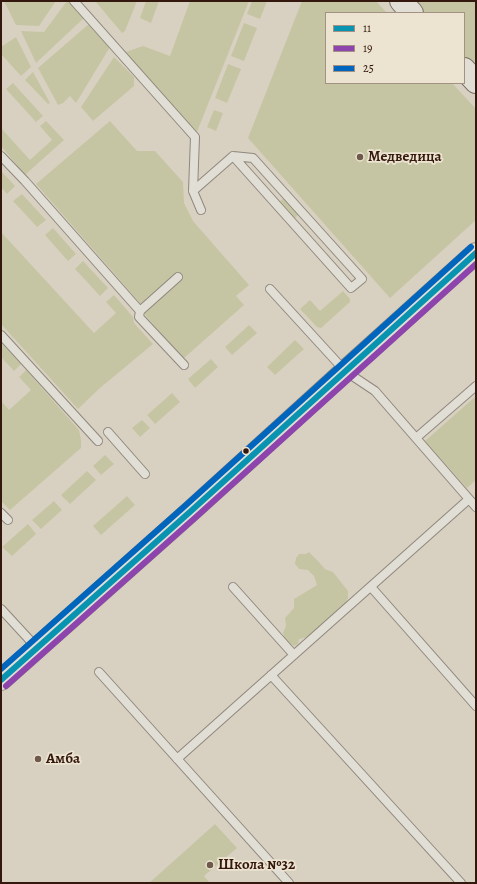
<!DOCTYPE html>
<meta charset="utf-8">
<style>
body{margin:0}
#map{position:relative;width:477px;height:884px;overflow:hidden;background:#d8d1c1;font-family:Alegreya,serif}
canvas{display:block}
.frame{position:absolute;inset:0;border:2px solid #35180d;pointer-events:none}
.legend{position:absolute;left:325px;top:12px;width:140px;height:72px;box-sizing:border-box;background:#ece4d1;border:1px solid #a39283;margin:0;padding:5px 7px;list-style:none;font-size:12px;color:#35180d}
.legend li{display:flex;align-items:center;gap:8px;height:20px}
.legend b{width:20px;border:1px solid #a39283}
</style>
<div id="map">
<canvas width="477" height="884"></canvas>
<div class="frame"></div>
<ul class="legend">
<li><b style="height:5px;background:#0893b1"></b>11</li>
<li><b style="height:5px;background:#8e44ad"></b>19</li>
<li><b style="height:5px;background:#0065bd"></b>25</li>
</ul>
</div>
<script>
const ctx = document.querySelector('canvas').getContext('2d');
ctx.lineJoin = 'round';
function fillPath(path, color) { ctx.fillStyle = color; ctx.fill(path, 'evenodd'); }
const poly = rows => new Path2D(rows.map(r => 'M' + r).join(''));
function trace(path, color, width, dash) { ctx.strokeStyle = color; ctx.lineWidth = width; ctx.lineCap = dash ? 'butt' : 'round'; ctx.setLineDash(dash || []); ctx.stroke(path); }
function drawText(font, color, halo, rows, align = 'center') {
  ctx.font = font + ' Alegreya,serif'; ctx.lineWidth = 3.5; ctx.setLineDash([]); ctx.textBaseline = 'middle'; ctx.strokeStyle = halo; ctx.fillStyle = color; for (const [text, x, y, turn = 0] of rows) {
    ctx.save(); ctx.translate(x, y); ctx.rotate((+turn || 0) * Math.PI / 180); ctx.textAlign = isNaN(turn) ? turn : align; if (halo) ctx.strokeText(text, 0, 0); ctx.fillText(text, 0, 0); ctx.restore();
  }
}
const green = poly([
 [4,1,56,1,39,26,16,25],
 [67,1,68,1,84,18,36,63,21,31,44,32],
 [95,1,137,1,125,31,122,33],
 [146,1,159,1,151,23,140,18],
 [190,1,249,1,195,137,120,54,143,46,170,56],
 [252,1,267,1,260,19,247,14],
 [302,1,376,1,387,13,326,13,326,83,452,83,476,109,476,220,390,298,248,138],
 [407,1,476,1,476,75,464,63,464,13,418,13],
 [90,23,110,47,76,103,70,96,63,103,58,105,38,68],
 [244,23,257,28,244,61,231,56],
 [16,37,31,67,21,76,1,54,1,47],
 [114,57,134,77,134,86,93,121,81,107],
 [228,64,241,69,227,103,215,98],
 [33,72,50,103,48,104,25,80],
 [13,83,43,116,36,122,6,89],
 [214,110,223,113,216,131,207,127],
 [46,121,64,140,25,175,1,146,1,128,30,160,52,140,40,126],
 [110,121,137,151,155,151,183,182,184,203,193,221,249,285,236,296,244,305,183,359,146,316,140,303,36,184],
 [2,172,15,186,7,194,1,187,1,173],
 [22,194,46,220,37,227,13,201],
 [284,198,299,214,295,218,280,201],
 [53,228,76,254,68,261,45,235],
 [1,232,94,333,116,313,106,302,114,295,133,317,134,323,153,344,100,388,78,409,1,324],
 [83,261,108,288,100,296,75,269],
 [343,291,350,299,350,302,321,328,317,327,300,309,310,300,320,311],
 [249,325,257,333,232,355,225,347],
 [295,340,304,349,275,375,267,367],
 [1,343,21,364,14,371,1,357],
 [211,359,218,367,195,388,188,379],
 [26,370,79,430,81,440,81,448,10,510,1,501,1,401,9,410,31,390,19,377],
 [172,393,180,402,155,424,147,415],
 [476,396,476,480,467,488,425,441],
 [142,420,150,428,140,437,132,428],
 [105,455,114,464,101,475,93,466],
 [87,471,96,480,70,504,61,495],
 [127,496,135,505,101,535,93,526],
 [54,501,62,510,41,529,32,520],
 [28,524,36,534,12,556,2,547],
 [309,552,318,561,325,569,333,572,348,591,348,598,345,604,308,637,299,639,298,644,294,646,285,640,283,633,286,626,285,618,294,608,294,599,317,585,314,576,308,570,299,569,295,564,296,558,299,554,306,554],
 [215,824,237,848,204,876,210,883,149,883]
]);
const service = poly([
 [74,1,195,137,193,191,201,210],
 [1,156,25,181,140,311,178,277],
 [193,191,233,156,351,288,362,279,253,158,233,156],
 [270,289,345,371,375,391,476,507],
 [140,311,139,317,184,365],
 [1,335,98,441],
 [108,432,145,474],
 [416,438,476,386],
 [1,513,8,520],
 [233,587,294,655],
 [371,587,476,706],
 [1,609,37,648],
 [99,672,289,883],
 [271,675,461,883],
 [177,759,469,499]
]);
const tertiary = poly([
 [1,680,191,511,345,371,476,253]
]);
const secondary = poly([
 [401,1,412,13],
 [464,69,476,82]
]);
const bus1 = poly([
 [1,680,191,511,476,253]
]);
const bus2 = poly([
 [6,686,196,517,476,264]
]);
const bus3 = poly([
 [1,669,186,505,471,247]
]);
const markers = [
 [360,157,4,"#6e594c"],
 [246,451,3.5,"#35180d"],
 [38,759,4,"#6e594c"],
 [210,865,4,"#6e594c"]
];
const poiNames = [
 ["Медведица",368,157],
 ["Амба",46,759],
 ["Школа №32",218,865]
];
fillPath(green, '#c6c5a3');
trace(service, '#8f877d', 10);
trace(tertiary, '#8f877d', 22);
trace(secondary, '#776f65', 24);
trace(service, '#e1ded6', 8);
trace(tertiary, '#e1ded6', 20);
trace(secondary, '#e1ded6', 22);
trace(bus1, '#0893b1', 6);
trace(bus2, '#8e44ad', 6);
trace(bus3, '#0065bd', 6);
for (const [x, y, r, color] of markers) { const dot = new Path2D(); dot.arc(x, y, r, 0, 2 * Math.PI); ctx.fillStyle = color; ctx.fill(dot); trace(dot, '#ece4d1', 1.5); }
drawText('bold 15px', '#35180d', '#ece4d1', poiNames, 'left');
</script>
